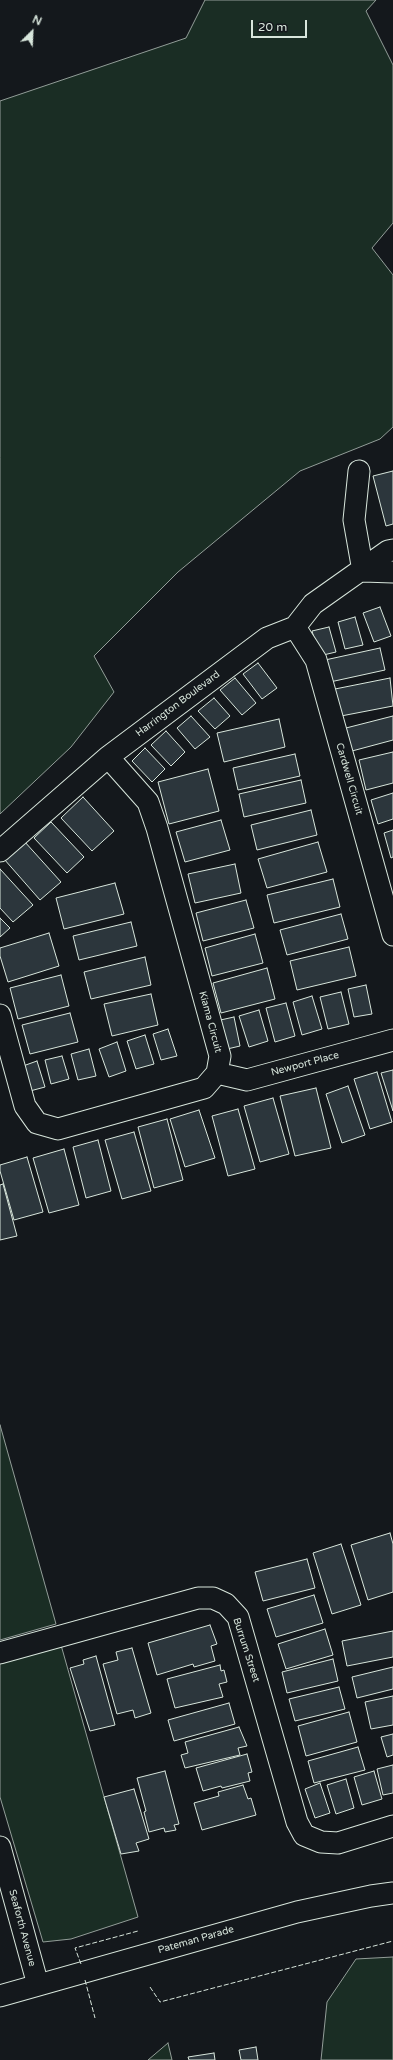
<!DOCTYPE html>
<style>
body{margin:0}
#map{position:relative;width:393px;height:2060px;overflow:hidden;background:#14181c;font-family:"Varela Round",sans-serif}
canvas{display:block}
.north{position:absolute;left:12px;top:12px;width:40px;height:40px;-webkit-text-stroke:3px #14181c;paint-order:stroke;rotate:24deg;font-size:11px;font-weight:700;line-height:16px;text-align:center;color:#d8e6dc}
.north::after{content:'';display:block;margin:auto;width:14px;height:18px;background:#d8e6dc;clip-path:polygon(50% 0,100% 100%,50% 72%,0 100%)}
.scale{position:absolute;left:251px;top:20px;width:56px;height:18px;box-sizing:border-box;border:2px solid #d8e6dc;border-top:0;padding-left:5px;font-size:12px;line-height:14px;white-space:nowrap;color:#d8e6dc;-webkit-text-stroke:3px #14181c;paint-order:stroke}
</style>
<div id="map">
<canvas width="393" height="2060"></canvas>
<div class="north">N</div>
<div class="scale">20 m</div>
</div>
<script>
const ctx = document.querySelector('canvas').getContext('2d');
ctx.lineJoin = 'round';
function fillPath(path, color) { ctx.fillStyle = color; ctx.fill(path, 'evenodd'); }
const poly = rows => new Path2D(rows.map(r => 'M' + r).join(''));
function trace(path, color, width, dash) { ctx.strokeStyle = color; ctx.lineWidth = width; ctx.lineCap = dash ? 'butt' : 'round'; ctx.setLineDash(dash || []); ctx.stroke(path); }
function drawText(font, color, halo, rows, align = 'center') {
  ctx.font = font + ' "Varela Round",sans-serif'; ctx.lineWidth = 3; ctx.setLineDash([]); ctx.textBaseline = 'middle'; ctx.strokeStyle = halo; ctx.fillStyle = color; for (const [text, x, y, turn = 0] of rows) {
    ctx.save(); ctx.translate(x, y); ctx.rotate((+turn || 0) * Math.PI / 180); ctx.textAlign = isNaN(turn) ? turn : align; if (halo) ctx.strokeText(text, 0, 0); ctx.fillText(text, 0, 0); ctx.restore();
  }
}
const green = poly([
 [205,0,376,0,366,11,393,65,393,223,372,248,393,275,393,427,380,439,300,471,178,572,94,656,114,692,71,747,0,814,0,101,186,38,205,0],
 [0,1425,56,1624,0,1640,0,1425],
 [61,1645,138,1917,71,1939,43,1942,0,1797,0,1662,61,1645],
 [393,1957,393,2060,321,2060,327,2002,356,1959,393,1957],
 [168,2043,172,2060,148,2060,168,2043]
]);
const building = poly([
 [393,471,393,524,386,526,373,476,393,471],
 [380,607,391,636,374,642,363,613,380,607],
 [355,617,363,645,345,649,338,622,355,617],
 [329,627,336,652,319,656,312,631,329,627],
 [380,648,385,670,330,682,325,660,380,648],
 [258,663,277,688,262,699,243,674,258,663],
 [235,678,256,703,242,715,220,690,235,678],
 [390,678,393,706,341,716,335,689,390,678],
 [214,698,230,716,215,729,198,711,214,698],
 [191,716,210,737,195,749,177,728,191,716],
 [393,716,393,740,352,751,346,728,393,716],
 [279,719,285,747,224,762,217,733,279,719],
 [166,731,185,752,171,766,151,745,166,731],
 [145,748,165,769,152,782,132,761,145,748],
 [393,752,393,783,366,790,359,760,393,752],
 [295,754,300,776,238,790,233,768,295,754],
 [208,769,219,811,169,824,158,782,208,769],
 [301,780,306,803,244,817,239,794,301,780],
 [393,793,393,819,378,824,371,800,393,793],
 [83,797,114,831,92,851,61,818,83,797],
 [311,810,317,835,257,850,251,825,311,810],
 [221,820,230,850,185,862,176,832,221,820],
 [51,822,84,857,67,873,34,838,51,822],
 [393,830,393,857,391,858,384,833,393,830],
 [24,841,61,882,40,900,4,859,24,841],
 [318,842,327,872,267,888,258,859,318,842],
 [235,864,241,893,195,903,188,874,235,864],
 [0,869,33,905,13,922,0,908,0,869],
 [333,879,340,907,274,923,267,895,333,879],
 [115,883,124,914,64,929,56,898,115,883],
 [246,900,254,928,203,941,196,913,246,900],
 [341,914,348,939,287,955,280,930,341,914],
 [0,918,10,928,0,937,0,918],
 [131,922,137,946,79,960,73,936,131,922],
 [49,933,59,966,8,982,0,956,0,948,49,933],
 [255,934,263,963,212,976,205,948,255,934],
 [349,947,356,976,297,990,290,961,349,947],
 [145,957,151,985,91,999,84,972,145,957],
 [267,968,275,999,221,1013,213,983,267,968],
 [61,975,69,1006,18,1019,10,988,61,975],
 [366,985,372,1014,354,1017,348,989,366,985],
 [341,992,349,1024,328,1029,320,997,341,992],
 [151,994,158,1025,112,1036,104,1004,151,994],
 [312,996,322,1029,302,1035,293,1002,312,996],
 [286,1003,295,1036,275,1042,266,1008,286,1003],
 [259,1010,268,1041,249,1047,239,1016,259,1010],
 [70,1013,78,1042,30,1054,22,1025,70,1013],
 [234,1017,240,1046,223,1050,216,1021,234,1017],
 [168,1029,177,1056,161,1060,153,1034,168,1029],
 [145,1035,154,1064,136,1069,127,1041,145,1035],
 [117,1042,126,1071,109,1077,99,1049,117,1042],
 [89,1049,96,1076,78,1080,71,1054,89,1049],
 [62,1056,69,1079,51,1084,45,1060,62,1056],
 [37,1061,45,1087,30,1091,23,1066,37,1061],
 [393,1070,393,1111,381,1073,393,1070],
 [377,1072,392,1122,370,1129,354,1079,377,1072],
 [348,1086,365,1135,342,1143,326,1094,348,1086],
 [316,1088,331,1148,295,1156,280,1096,316,1088],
 [273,1098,289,1154,260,1162,244,1106,273,1098],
 [238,1109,255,1169,228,1176,212,1116,238,1109],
 [199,1110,215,1158,185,1167,170,1119,199,1110],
 [167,1119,183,1180,154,1188,138,1127,167,1119],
 [134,1132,151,1191,122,1199,105,1140,134,1132],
 [98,1140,111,1191,86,1198,73,1147,98,1140],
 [64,1149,79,1205,49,1213,33,1158,64,1149],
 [27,1157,43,1212,14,1220,0,1171,0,1165,27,1157],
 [3,1184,17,1236,0,1240,0,1185,3,1184],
 [390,1533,393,1544,393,1592,368,1600,351,1545,390,1533],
 [341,1544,361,1605,332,1614,313,1553,341,1544],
 [307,1559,315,1588,263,1601,255,1572,307,1559],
 [314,1595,323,1623,276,1637,267,1609,314,1595],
 [210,1625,217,1644,211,1646,215,1661,194,1667,193,1664,157,1675,148,1643,210,1625],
 [325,1629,333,1655,286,1669,278,1644,325,1629],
 [393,1631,393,1657,347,1666,342,1641,393,1631],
 [132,1648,151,1713,135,1718,133,1710,117,1714,103,1664,118,1660,116,1652,132,1648],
 [96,1656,115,1725,90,1731,70,1668,84,1664,83,1660,96,1656],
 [333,1659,338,1681,287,1693,282,1672,333,1659],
 [220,1665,221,1671,224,1670,227,1682,219,1684,223,1697,175,1708,167,1679,220,1665],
 [393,1667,393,1689,357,1698,352,1677,393,1667],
 [339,1687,345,1709,295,1721,289,1699,339,1687],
 [393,1696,393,1725,371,1729,365,1702,393,1696],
 [229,1703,235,1724,174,1741,168,1720,229,1703],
 [349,1712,357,1742,306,1756,298,1726,349,1712],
 [239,1727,247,1746,238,1748,240,1755,185,1768,181,1755,188,1753,185,1742,239,1727],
 [393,1734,393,1755,387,1757,381,1737,393,1734],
 [358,1747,365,1770,314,1783,308,1761,358,1747],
 [247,1754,252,1772,248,1773,250,1781,222,1788,221,1786,203,1791,196,1768,247,1754],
 [393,1765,393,1793,383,1795,377,1769,393,1765],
 [165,1771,179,1824,174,1825,176,1830,165,1832,164,1828,149,1832,144,1812,146,1811,137,1778,165,1771],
 [374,1771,382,1799,362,1805,354,1777,374,1771],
 [346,1779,354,1808,336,1814,327,1785,346,1779],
 [320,1783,330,1813,315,1818,305,1789,320,1783],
 [243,1785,248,1799,251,1798,256,1815,202,1830,194,1803,219,1796,218,1792,243,1785],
 [134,1789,149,1839,136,1843,139,1851,121,1854,104,1797,134,1789],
 [256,2047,258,2060,241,2060,239,2050,256,2047],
 [214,2053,215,2060,189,2060,188,2057,214,2053]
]);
const minor = poly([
 [359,471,354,520,363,571],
 [363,571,393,572],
 [295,627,316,660,393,935],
 [0,851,108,757,267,638,295,627,313,604,388,551,393,550],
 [0,1015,25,1106,37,1123,58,1129,204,1088,217,1073,220,1056,157,828,148,802,108,757],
 [217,1073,247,1080,393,1040],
 [0,1653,198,1598,213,1598,226,1604,238,1617,297,1822,304,1835,321,1842,338,1843,393,1826],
 [0,1847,38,1985],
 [0,1996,297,1912,371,1896,393,1893]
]);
const fence = poly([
 [81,1964,75,1948,138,1931],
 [85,1980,95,2018],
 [150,1987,160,2002,393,1941]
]);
const streetNames = [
 ["Harrington Boulevard",178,704,-37],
 ["Cardwell Circuit",349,779,74],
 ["Kiama Circuit",210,1022,75],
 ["Newport Place",305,1064,-15],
 ["Burrum Street",246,1650,72],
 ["Seaforth Avenue",22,1928,75],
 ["Pateman Parade",196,1940,-16]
];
fillPath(green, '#1a2d24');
trace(green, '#939e99', 1);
fillPath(building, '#2c363c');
trace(building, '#d8e6dc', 1);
trace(minor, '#d8e6dc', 23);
trace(minor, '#14181c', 21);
trace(fence, '#d8e6dc', 1, [5, 2]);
drawText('10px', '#d8e6dc', '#14181c', streetNames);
</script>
